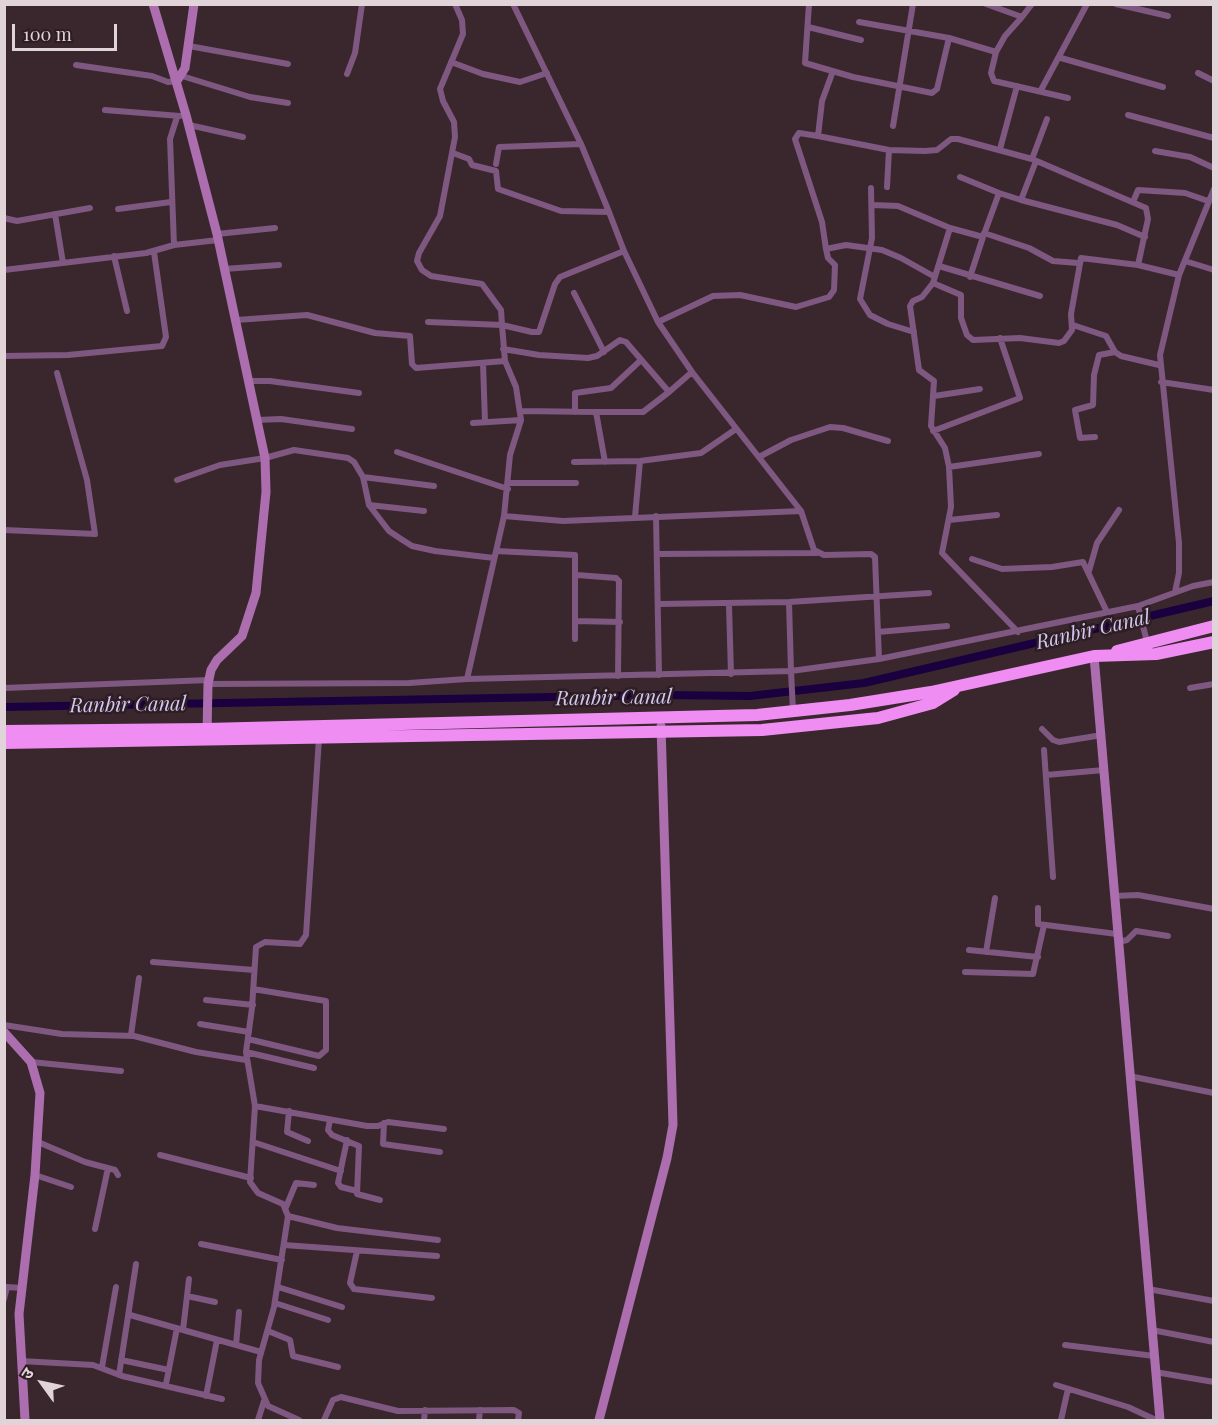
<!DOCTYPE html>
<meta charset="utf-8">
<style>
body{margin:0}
#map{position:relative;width:1218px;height:1425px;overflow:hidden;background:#3a272d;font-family:"Playfair Display","Noto Sans Devanagari",serif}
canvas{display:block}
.frame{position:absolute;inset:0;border:6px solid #e0d4d8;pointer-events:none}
.north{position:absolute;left:12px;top:1353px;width:60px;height:60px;-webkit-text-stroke:4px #2f1d24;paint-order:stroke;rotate:303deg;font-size:16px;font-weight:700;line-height:24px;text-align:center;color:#e0d4d8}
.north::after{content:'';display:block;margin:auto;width:21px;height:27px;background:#e0d4d8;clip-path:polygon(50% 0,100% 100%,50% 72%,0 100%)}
.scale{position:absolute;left:12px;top:24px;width:105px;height:27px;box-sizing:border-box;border:3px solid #e0d4d8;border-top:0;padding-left:8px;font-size:18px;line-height:21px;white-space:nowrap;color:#e0d4d8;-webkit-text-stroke:4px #2f1d24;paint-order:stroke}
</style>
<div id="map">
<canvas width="1218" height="1425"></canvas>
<div class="frame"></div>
<div class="north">उ</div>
<div class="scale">100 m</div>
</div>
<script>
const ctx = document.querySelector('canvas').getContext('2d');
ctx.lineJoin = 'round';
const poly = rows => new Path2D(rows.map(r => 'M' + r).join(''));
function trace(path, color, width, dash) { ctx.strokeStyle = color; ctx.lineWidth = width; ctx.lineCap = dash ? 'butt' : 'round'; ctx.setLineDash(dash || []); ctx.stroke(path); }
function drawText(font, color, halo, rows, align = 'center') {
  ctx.font = font + ' "Playfair Display",serif'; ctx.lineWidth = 5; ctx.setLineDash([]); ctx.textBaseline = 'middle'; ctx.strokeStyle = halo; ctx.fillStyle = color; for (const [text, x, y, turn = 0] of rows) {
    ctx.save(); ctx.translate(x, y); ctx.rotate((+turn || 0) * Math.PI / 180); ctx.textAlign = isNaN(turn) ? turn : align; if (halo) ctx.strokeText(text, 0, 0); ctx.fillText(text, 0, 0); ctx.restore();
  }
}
const canal = poly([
 [4,707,662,695,750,696,864,683,1214,601]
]);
const street = poly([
 [513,4,581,144,609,212],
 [809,4,805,63,853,77,932,93,937,89,949,38,996,52,1005,36,1022,17],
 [986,4,1022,17,1032,4],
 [1116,4,1168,16],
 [859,22,949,38],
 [808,27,861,40],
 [189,46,288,64],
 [996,52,991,73,994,81,1068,98],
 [1061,58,1163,87],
 [451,62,483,74,520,82,547,73],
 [76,65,152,76,168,82,177,81],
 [833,71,822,101,818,136,889,150,925,151,937,150,951,139,958,139,1032,159],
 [1198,73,1214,81],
 [347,74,355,53,362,4],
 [182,76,250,97,288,103],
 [1041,90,1087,4],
 [105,110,180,116],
 [1128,115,1214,138],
 [1047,119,1032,159,1146,208,1148,219,1138,265,1179,275],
 [189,125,243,137],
 [893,126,913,4],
 [818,136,799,133,795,139,822,222,826,249,846,245,882,250,901,258,935,277],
 [1000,149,1017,86],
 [1155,151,1190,157,1214,168],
 [453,153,469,159,472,165,496,171,498,189,561,211,609,212,624,251,658,322,692,372,801,511,814,550,824,555,871,554,875,557,879,659,791,671,793,711],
 [496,164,499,147,581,144],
 [960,177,999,193],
 [887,187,889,150],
 [871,188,872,238,860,299,870,315,888,324,914,332],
 [1021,200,1117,225,1145,237],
 [1133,202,1138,190,1185,193,1208,201],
 [873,205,898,206,950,228,983,237,999,193,1021,200,1036,161],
 [118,209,171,202],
 [55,214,63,263],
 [4,218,17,221,90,208],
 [950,228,933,283,922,297,913,301,910,306,919,370,934,381,931,426,945,448,949,467,951,507,942,553,1018,632],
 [984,233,1029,248,1053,261,1078,263],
 [217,234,275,228],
 [174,245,170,139,177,117],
 [114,256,127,311],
 [1185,261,1214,270],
 [939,266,1040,296],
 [224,269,279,265],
 [4,270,146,253,174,245,218,240],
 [970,277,983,237],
 [933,283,961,295,961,318,967,335,973,340,1020,338,1059,343,1064,341,1072,330,1071,314,1081,258,1138,265],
 [574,293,604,352],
 [236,320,307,315,375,333,410,336,412,364,416,368,505,361],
 [428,322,502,325,501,310,482,284,431,276,422,270,417,261,419,253,440,216,455,137,454,122,443,101,440,89,463,34,462,20,455,4],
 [658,322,713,296,740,295,796,307,829,297,834,290,835,265,828,258,826,249],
 [1073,325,1106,336,1115,352,1121,356,1159,365],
 [503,349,539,355,588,358,597,356,620,340,626,342,669,392,692,372],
 [4,356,68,355,162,346,166,337,154,252],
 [483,363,485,422],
 [248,381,270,381,359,393],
 [1161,382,1214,390],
 [934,396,980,389],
 [521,411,596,412,605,462],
 [575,412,575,393,611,388,641,360],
 [596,412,643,412,669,392],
 [257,420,281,419,352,429],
 [473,423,521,420],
 [933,431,1020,398,1000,338],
 [1095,437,1080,438,1075,410,1093,405,1094,375,1099,355,1115,352],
 [397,452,508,489],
 [759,457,791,440,830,427,843,428,888,441],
 [574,462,640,461,701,453,736,429],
 [949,467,1039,454],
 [363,477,434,486],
 [177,480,220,465,265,458,294,450,348,458,354,462,363,477,369,505,389,531,401,539,412,546,435,551,494,558],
 [509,483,576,483],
 [369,505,424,511],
 [504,516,563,521,801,511],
 [656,516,659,675],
 [635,517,640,461],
 [949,520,997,515],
 [4,530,95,534,87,480,57,373],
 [496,551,575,555,575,639],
 [658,554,817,553],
 [972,559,1002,569,1052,567,1083,562,1107,612],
 [1089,571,1097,543,1119,510],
 [577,575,616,578,619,581,618,676],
 [1175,592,1179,573,1179,543,1160,355,1179,275,1214,189],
 [659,604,789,602,929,593],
 [729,605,731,674],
 [1138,606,1147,642],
 [576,621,620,622],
 [878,632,947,626],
 [879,659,1138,606,1193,586,1214,582],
 [467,679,504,516,510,455,521,420,516,387,505,361,502,325,532,332,539,332,555,284,560,277,624,251],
 [208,684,409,683,467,679,791,671,789,602],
 [4,688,209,680],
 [1190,688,1214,684],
 [1042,729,1053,740,1059,742,1102,735],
 [1044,750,1053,877],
 [1046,775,1104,770],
 [1114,896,1138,895,1214,909],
 [1038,908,1038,924,1117,934],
 [1118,942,1127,940,1136,931,1168,936],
 [969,950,1038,957],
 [986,952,995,898],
 [153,962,254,970],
 [965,972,1033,974,1044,925],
 [206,1000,253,1005],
 [200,1024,249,1032],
 [4,1025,62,1034,134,1036,196,1052,246,1060],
 [131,1035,139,978],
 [248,1039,319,1056,326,1050,326,1001,253,989],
 [246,1052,314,1068],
 [31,1062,121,1071],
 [1129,1076,1214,1093],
 [255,1106,367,1126,378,1126,388,1122,444,1129],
 [289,1111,287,1132,308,1141],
 [330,1120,328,1130,332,1135,359,1146,357,1194,380,1200],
 [384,1123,383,1144,440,1152],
 [347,1140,338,1183,341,1187,357,1191],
 [38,1142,85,1162,115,1170,118,1175],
 [253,1142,341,1171],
 [160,1155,251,1178],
 [35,1175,71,1187],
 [286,1207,296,1183,314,1185],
 [288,1216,337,1228,438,1240],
 [95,1229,108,1168],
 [201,1244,282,1260],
 [284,1245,437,1256],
 [357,1251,350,1283,354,1289,432,1298],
 [278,1287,342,1307],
 [1148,1289,1214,1301],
 [187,1296,215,1302],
 [4,1299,7,1287,22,1288],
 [275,1303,328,1320],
 [130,1315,261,1352],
 [183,1330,189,1279],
 [1152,1330,1214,1342],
 [268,1331,290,1340,293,1356,338,1367],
 [236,1345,239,1312],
 [1065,1345,1154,1356],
 [121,1360,169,1370],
 [21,1361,93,1365,122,1376,222,1399],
 [102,1367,116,1287],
 [1155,1372,1214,1382],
 [119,1375,136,1264],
 [166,1384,177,1328],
 [1056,1385,1128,1407,1156,1420],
 [206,1396,217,1340],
 [258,1420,264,1401],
 [299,1420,268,1406,258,1383,259,1360,274,1307,288,1216,283,1204,258,1193,250,1182,255,1106,246,1052,252,1008,256,947,265,942,300,944,306,935,319,738],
 [324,1420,333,1400,341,1397,398,1411,514,1410,519,1413,518,1420],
 [424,1420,425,1410],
 [479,1420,480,1410],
 [1061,1420,1068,1389]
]);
const secondary = poly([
 [153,4,186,115,217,234,265,458,266,492,256,593,242,636,217,660,211,670,208,684,207,734],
 [177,81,185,68,194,4],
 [1094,656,1160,1420],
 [4,1032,31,1062,40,1093,35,1175,19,1314,25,1420],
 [599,1420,667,1158,673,1125,661,726]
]);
const highway = poly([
 [1117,651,1214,626],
 [4,731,206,729,757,715,850,705,931,692,1094,656,1156,654,1214,642],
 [4,743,762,730,878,718,933,703,954,690]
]);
const waterNames = [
 ["Ranbir Canal",1093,630,-13],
 ["Ranbir Canal",614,698,-1],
 ["Ranbir Canal",128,705,-1]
];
trace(canal, '#1a003f', 8);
trace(street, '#7e5880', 6);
trace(secondary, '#ac6eae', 9);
trace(highway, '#ef8df3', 12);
drawText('italic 20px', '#d2c9f2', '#2f1d24', waterNames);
</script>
